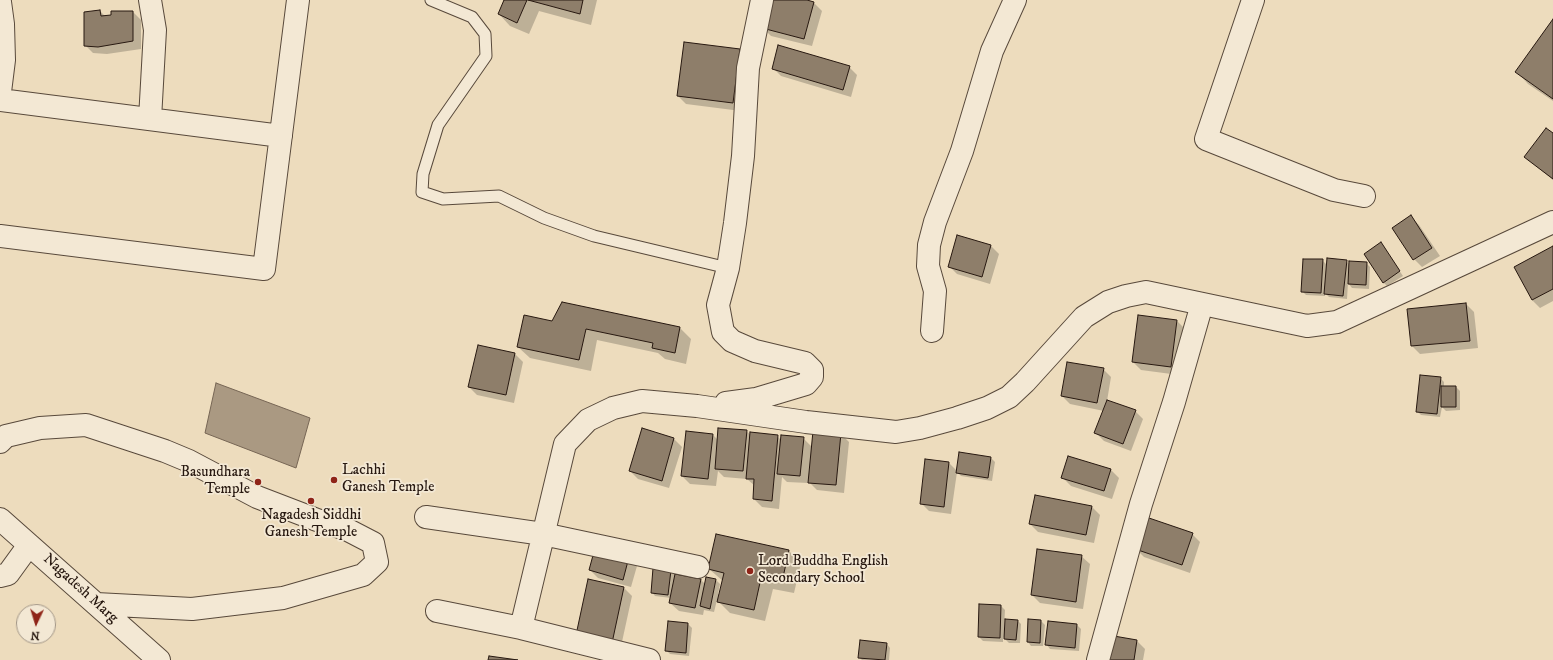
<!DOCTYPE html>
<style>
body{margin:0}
#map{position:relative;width:1553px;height:660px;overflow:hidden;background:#eddcbd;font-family:"IM FELL DW Pica",serif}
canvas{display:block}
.north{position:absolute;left:16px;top:604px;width:40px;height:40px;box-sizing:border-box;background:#f3e8d4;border:1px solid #a19586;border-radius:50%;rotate:184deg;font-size:11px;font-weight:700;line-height:16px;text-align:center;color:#271810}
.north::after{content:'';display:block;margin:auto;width:14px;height:18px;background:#8f2418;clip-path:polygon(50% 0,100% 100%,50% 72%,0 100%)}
</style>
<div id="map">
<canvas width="1553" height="660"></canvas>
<div class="north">N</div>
</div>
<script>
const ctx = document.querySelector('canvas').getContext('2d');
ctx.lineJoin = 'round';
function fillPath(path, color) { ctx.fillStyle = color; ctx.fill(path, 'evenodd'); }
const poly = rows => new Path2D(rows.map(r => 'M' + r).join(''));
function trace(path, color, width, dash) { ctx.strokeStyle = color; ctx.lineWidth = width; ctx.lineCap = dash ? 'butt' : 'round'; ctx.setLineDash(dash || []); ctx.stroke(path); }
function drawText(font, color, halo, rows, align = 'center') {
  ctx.font = font + ' "IM FELL DW Pica",serif'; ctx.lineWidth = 3.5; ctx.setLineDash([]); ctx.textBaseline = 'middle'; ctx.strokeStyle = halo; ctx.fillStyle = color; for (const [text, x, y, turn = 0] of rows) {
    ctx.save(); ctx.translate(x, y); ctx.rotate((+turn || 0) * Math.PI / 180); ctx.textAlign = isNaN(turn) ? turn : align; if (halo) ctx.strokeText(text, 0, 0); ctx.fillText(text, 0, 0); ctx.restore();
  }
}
const water = poly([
 [216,383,310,418,296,468,205,433,216,383]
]);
const shadow = poly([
 [505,0,597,0,591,25,539,11,529,34,510,26,499,14],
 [803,0,814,3,822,11,812,46,771,36,763,28],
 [100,11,105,16,133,12,141,20,141,49,107,54,93,53,85,45],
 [1553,21,1553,101,1528,84,1517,72],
 [739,50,747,58,741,111,686,104,678,96],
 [849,67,857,75,851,97,781,76,773,68],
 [1553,134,1553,180,1525,157],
 [1411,217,1419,225,1440,256,1422,267,1414,259,1393,228],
 [1381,244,1403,276,1387,286,1383,282],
 [991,246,999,254,990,284,957,274,949,266],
 [1553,247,1553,301,1540,308,1532,300,1515,267],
 [1322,260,1328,266,1346,261,1350,265,1366,263,1370,267,1369,289,1352,288,1348,283,1347,299,1329,297,1325,293,1325,296,1306,295,1302,291],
 [1466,304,1474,312,1478,348,1420,354,1412,346],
 [1139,316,1177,321,1185,329,1179,375,1141,370,1133,362],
 [552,322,680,328,691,339,686,364,665,359,658,353,597,340,591,371,530,358,518,347],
 [479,346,515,354,523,362,514,403,477,395,469,387],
 [1103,369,1111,377,1107,401,1135,411,1143,419,1131,451,1104,441,1096,433,1104,411,1070,404,1062,396],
 [1440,378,1444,382,1444,387,1456,387,1460,391,1460,410,1446,411,1442,407,1440,417,1421,415,1417,411],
 [746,431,751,435,777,436,782,441,803,438,812,447,841,434,849,442,844,493,817,490,808,481,808,483,787,482,782,477,779,509,762,507,754,499,755,486,747,479,724,477,718,471,716,486,690,484,682,476,713,435,718,440],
 [674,439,682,447,669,488,638,479,630,471],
 [991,458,995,462,992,481,961,476,957,472,951,514,929,511,921,503,926,460,949,463,957,471],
 [1069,458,1111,470,1119,478,1112,499,1071,486,1063,478],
 [1036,496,1092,507,1100,515,1094,543,1038,532,1030,524],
 [1192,534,1200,542,1190,573,1144,557,1136,549],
 [716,535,789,551,801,563,794,593,773,589,765,621,730,613,717,600,714,612,704,610,703,615,679,611,670,603,671,598,655,596,652,592,671,571,675,575,701,580,705,584,707,578,716,580,720,584,718,594,720,594,723,581,709,569],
 [1081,556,1090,564,1083,609,1040,603,1032,595],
 [629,558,637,566,631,587,598,578,590,570],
 [624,588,632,596,620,651,585,643],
 [1001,606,1005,610,1004,628,1017,620,1021,624,1020,643,1009,643,1003,637,1003,642,983,641,979,637],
 [1041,621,1045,625,1043,646,1031,646,1028,642],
 [688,624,692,628,689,656,670,654,666,650],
 [1077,625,1081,629,1079,651,1050,649,1047,645],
 [1137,641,1145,649,1143,660,1106,660],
 [887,644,890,648,889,660,862,660,859,657]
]);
const building = poly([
 [504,0,527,0,517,23,498,14,504,0],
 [528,0,583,0,580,14,528,0],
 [769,0,807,0,814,2,804,39,762,28,769,0],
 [100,10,101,16,111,15,111,11,133,11,133,41,98,47,84,46,84,12,100,10],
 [1553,19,1553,99,1515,72,1553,19],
 [684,42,740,49,733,103,677,96,684,42],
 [778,45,850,66,843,90,772,69,778,45],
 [1546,128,1553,133,1553,179,1524,157,1546,128],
 [1411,215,1432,248,1413,260,1392,228,1411,215],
 [957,235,991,245,982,277,948,267,957,235],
 [1381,242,1400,271,1383,283,1364,254,1381,242],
 [1553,246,1553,289,1532,300,1514,267,1553,246],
 [1327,258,1347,260,1343,296,1324,294,1327,258],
 [1303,259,1323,259,1321,293,1301,292,1303,259],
 [1349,261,1367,262,1366,285,1348,284,1349,261],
 [562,302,680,327,675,353,652,348,653,343,586,329,579,360,517,347,524,315,552,321,562,302],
 [1466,303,1470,341,1411,346,1407,309,1466,303],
 [1138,315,1177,320,1171,367,1132,362,1138,315],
 [478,345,515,353,506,395,468,387,478,345],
 [1067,362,1104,368,1097,403,1061,396,1067,362],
 [1420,375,1441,377,1437,414,1416,412,1420,375],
 [1441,386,1456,386,1456,407,1441,407,1441,386],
 [1107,400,1136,410,1123,444,1094,433,1107,400],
 [642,428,674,438,662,481,629,471,642,428],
 [718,428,747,430,743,471,715,469,718,428],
 [686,431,713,434,708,479,681,476,686,431],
 [813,431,841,433,836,485,808,483,813,431],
 [750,432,778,435,772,501,753,499,754,479,746,479,750,432],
 [781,435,804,437,800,476,777,474,781,435],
 [959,452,991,457,988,478,956,473,959,452],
 [1068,456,1111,469,1104,491,1061,478,1068,456],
 [925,459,949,462,944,507,920,504,925,459],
 [1035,495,1092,506,1086,535,1029,524,1035,495],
 [1146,517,1193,533,1182,565,1135,549,1146,517],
 [716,534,789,550,782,582,761,578,754,610,717,602,724,573,708,569,716,534],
 [595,548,629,557,623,580,589,570,595,548],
 [1037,549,1082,555,1076,602,1031,595,1037,549],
 [653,568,671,570,668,595,651,593,653,568],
 [675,574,701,579,695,608,669,603,675,574],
 [706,577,716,579,710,609,700,606,706,577],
 [588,579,624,587,612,643,576,635,588,579],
 [979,604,1001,605,1000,638,978,637,979,604],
 [1005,619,1018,620,1016,640,1004,639,1005,619],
 [1028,619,1041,620,1040,643,1027,642,1028,619],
 [668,621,688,623,686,653,665,651,668,621],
 [1048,621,1077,624,1075,648,1045,645,1048,621],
 [1108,635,1137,640,1134,660,1105,660,1108,635],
 [860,640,887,643,885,660,858,658,860,640],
 [489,656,518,660,488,660,489,656]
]);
const lane = poly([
 [431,0,472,17,485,34,486,56,438,125,423,174,422,192,443,199,499,196,544,218,594,236,728,268]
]);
const street = poly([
 [1253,0,1206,139,1334,190,1364,196],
 [0,2,3,24,4,60,0,92],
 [0,100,281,136],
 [150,119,155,30,150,0],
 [0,236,264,269,298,0],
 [932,331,935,291,928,266,929,245,935,222,962,151,992,51,1015,0],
 [726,403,756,399,806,384,812,377,812,370,805,363,755,351,732,341,723,332,718,305,728,268,735,223,743,156,748,68,762,0],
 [0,442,6,436,40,428,86,425,165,451,189,461,257,497,317,520,346,529,373,543,377,562,363,575,283,598,192,609,96,604],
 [426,517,543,534,698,567],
 [0,519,159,660],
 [0,576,8,574,29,545],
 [437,611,521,628,649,660],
 [521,628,565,444,588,420,613,408,642,401,697,406,806,422,896,432,920,428,957,418,987,408,1009,397,1025,382,1084,317,1108,302,1126,296,1146,292,1307,326,1337,322,1553,222],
 [1098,660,1141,504,1174,402,1202,304]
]);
const markers = [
 [334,480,4,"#8f2418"],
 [258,482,4,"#8f2418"],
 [311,501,4,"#8f2418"],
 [750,571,4,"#8f2418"]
];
const poiNames = [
 ["Lachhi",342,471],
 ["Ganesh Temple",342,488],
 ["Basundhara",250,473,"right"],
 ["Temple",250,490,"right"],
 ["Nagadesh Siddhi",311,516,"center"],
 ["Ganesh Temple",311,533,"center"],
 ["Lord Buddha English",758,562],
 ["Secondary School",758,579]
];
const streetNames = [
 ["Nagadesh Marg",80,589,42]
];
fillPath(water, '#aa9982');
trace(water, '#766554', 1);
fillPath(shadow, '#0003');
fillPath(building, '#8e7e6a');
trace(building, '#271810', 1);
trace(lane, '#58493b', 13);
trace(street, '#58493b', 24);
trace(lane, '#f3e8d4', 11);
trace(street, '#f3e8d4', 22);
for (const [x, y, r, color] of markers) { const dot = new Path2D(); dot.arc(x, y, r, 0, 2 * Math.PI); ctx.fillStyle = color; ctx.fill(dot); trace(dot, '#f3e8d4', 1.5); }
drawText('15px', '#271810', '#f3e8d4', poiNames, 'left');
drawText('15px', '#271810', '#f3e8d4', streetNames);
</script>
